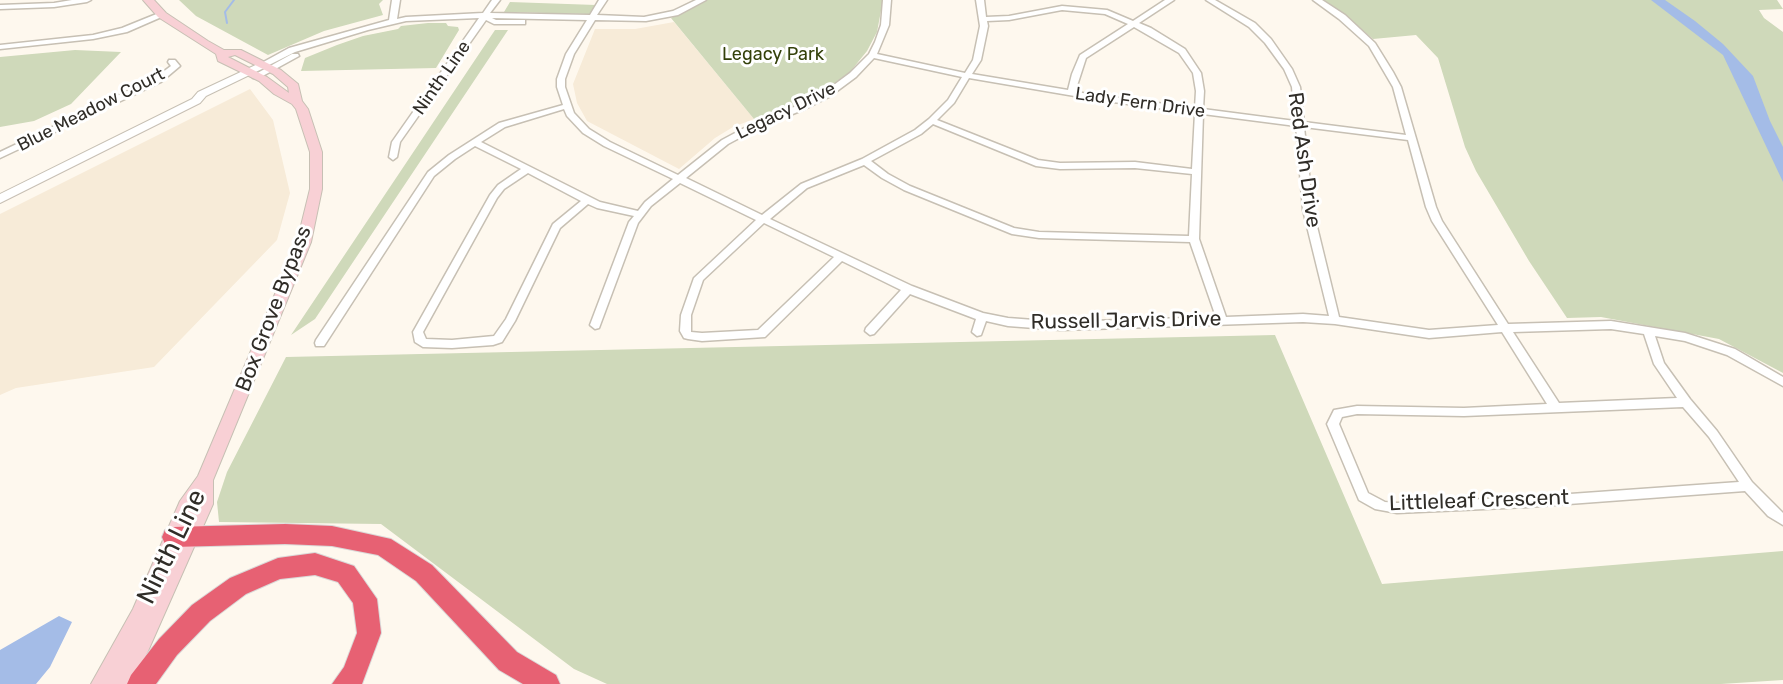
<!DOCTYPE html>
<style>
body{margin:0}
canvas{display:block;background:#fef8ee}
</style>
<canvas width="1783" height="684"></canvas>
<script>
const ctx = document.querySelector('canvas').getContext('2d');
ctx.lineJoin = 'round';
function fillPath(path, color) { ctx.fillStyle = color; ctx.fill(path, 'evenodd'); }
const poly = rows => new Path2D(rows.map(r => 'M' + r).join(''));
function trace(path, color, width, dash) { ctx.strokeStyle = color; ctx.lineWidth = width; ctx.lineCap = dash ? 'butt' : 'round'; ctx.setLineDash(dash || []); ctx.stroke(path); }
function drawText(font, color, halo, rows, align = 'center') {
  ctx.font = font + ' Rubik,sans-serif'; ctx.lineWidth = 6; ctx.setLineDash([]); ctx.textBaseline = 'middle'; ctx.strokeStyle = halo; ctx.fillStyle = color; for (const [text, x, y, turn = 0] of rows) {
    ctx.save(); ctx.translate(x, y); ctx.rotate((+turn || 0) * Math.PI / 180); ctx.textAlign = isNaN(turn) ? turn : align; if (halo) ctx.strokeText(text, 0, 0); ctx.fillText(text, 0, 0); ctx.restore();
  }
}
const built = poly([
 [674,22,754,119,733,127,715,138,679,169,587,121,577,103,573,84,595,29,635,29],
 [250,89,273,120,290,193,277,240,154,367,16,388,0,395,0,214]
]);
const green = poly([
 [179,0,383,0,379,4,383,15,324,31,268,55,196,16],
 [707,0,883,0,877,32,867,51,850,72,823,91,791,107,754,119,671,18],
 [1323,0,1777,0,1783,9,1759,10,1764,18,1783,32,1783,373,1719,339,1601,317,1567,318,1529,261,1476,171,1465,147,1438,58,1416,35,1373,39,1342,13],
 [510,2,596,5,590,14,504,12],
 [428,23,446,23,448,26,458,27,459,30,436,68,301,71,305,58,337,45,363,36,398,29,401,26],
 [495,30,508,30,315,319,291,335],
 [75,50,121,52,71,104,34,121,0,127,0,57],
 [1275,335,1382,584,1783,551,1783,680,1721,684,607,684,574,669,381,524,219,522,217,502,227,472,286,357]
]);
const water = poly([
 [1651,0,1665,0,1695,21,1723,44,1753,76,1770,121,1783,147,1783,182,1723,55],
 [59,616,72,622,50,667,36,684,0,684,0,650]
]);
const stream = poly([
 [227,23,225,12,234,0]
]);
const minor = poly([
 [72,0,91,0,87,2,54,7,0,9,0,5,54,3,72,0],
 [392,0,400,0,397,19,406,17,483,13,492,0,500,0,490,13,590,15,599,0,607,0,597,15,644,17,673,11,696,0,706,0,678,15,646,21,595,20,574,54,565,79,565,87,574,113,589,129,610,142,678,175,722,140,750,125,799,105,823,93,850,73,869,54,875,42,881,25,883,0,891,0,889,25,877,54,965,73,973,60,980,26,976,0,984,0,986,17,1009,16,1062,6,1107,10,1133,21,1165,0,1174,0,1139,23,1151,28,1185,49,1201,73,1204,91,1203,109,1295,121,1292,87,1284,69,1265,43,1249,27,1206,0,1215,0,1255,23,1271,39,1292,69,1300,87,1304,122,1406,135,1393,87,1369,46,1339,19,1313,0,1322,0,1345,15,1375,43,1393,72,1401,87,1436,207,1442,221,1508,324,1611,321,1685,333,1735,349,1783,377,1783,386,1727,355,1685,341,1655,336,1664,363,1690,399,1717,431,1752,482,1783,513,1783,525,1768,516,1745,491,1528,507,1397,513,1375,509,1359,500,1327,424,1334,410,1357,406,1464,408,1547,404,1502,332,1429,338,1335,324,1303,322,1061,330,1008,326,986,321,981,335,977,336,972,332,976,319,910,294,874,334,870,335,865,331,866,328,901,290,842,261,765,337,702,341,688,339,684,338,680,331,681,315,694,278,756,220,680,183,651,206,638,223,599,328,595,329,590,325,629,222,634,216,597,208,588,204,560,228,515,321,502,342,493,345,452,348,423,347,415,342,413,332,490,195,498,185,521,169,475,146,455,159,434,176,324,346,316,346,315,343,316,340,428,172,449,155,499,123,563,105,557,87,557,79,566,54,587,20,492,18,496,20,525,20,525,24,494,24,486,20,400,142,397,157,393,160,389,157,392,142,479,18,406,21,368,30,295,52,265,67,259,67,258,65,289,48,389,20,392,0],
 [1062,10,1105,14,1128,24,1080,55,1072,74,1068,90,972,74,981,60,988,26,987,21,1009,20,1062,10],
 [1134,27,1179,53,1193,73,1196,91,1195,108,1075,92,1086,58,1134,27],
 [874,58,962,77,948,100,929,119,915,130,862,159,801,184,762,215,686,178,728,144,756,129,805,109,829,97,856,77,874,58],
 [969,78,1098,100,1195,113,1192,169,1135,162,1060,163,1038,160,937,120,954,103,969,78],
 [564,109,567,116,583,133,604,146,673,179,645,202,638,211,600,202,481,142,505,127,564,109],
 [1203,114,1296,126,1303,210,1329,316,1303,314,1226,317,1199,239,1203,114],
 [933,124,1036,166,1060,169,1135,168,1192,174,1189,236,1039,232,1014,228,910,186,888,174,871,161,921,134,933,124],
 [1304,127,1408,140,1426,207,1432,221,1498,325,1429,330,1339,317,1313,210,1304,127],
 [864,165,882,178,904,190,1012,234,1039,238,1190,242,1216,317,1061,322,1008,318,983,313,912,286,770,219,807,188,864,165],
 [528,173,581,201,553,224,506,319,494,336,452,340,426,339,423,332,497,198,504,189,528,173],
 [764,223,834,257,758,330,702,333,691,332,691,315,703,280,764,223],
 [1611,329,1644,334,1654,364,1677,398,1559,403,1513,332,1611,329],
 [1683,407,1709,437,1739,482,1528,497,1397,503,1385,502,1368,493,1339,424,1342,417,1357,414,1464,416,1683,407],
 [159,13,166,15,127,32,93,39,0,49,0,45,93,35,122,28,159,13],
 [292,54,298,54,299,56,259,78,253,78,252,76,292,54],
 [169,60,175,60,180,66,161,82,0,158,0,152,155,78,171,66,168,62,169,60]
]);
const tertiary = poly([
 [262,62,266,63,266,67,206,96,200,103,0,203,0,194,192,99,198,92,262,62]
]);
const secondary = poly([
 [143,0,154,0,166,13,208,41,224,50,241,50,281,70,298,84,302,101,308,109,322,152,322,189,311,242,213,480,213,504,148,651,130,684,91,684,133,609,180,501,198,476,297,242,310,189,310,152,296,109,292,104,274,94,259,81,218,61,216,54,158,17,143,0],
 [235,55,273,74,288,87,289,93,267,77,228,57,235,55]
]);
const motorway = poly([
 [285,524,332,526,391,539,432,565,517,652,556,675,560,684,523,684,499,670,416,581,378,555,332,546,285,544,173,547,165,544,162,537,165,530,173,527,285,524],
 [315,553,354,566,377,599,381,633,362,684,332,684,344,667,357,633,353,603,338,582,315,575,280,579,246,594,210,621,177,655,156,684,127,684,131,675,159,639,192,605,230,578,278,558,315,553]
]);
const farParknames = [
 ["Legacy Park",773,55]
];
const farStreetnames = [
 ["Ninth Line",442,78,-55],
 ["Lady Fern Drive",1140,103,8],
 ["Blue Meadow Court",91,110,-27],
 ["Legacy Drive",786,111,-26]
];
const streetNames = [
 ["Red Ash Drive",1304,160,82],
 ["Box Grove Bypass",274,309,-69],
 ["Russell Jarvis Drive",1126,321,-1],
 ["Littleleaf Crescent",1479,501,-2]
];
const nearStreetnames = [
 ["Ninth Line",172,547,-64]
];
fillPath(built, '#f7ebd8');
fillPath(green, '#cfd9ba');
fillPath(water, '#a4bce7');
trace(stream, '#a4bce7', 2);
trace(minor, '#c7c0b4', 3);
trace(tertiary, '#c7c0b4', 2);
trace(secondary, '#c7c0b4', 2);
trace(motorway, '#dad9d8', 2);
fillPath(minor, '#fff');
fillPath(tertiary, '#fff');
fillPath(secondary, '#f8d0d5');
fillPath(motorway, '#e76173');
drawText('18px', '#34410a', '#fff', farParknames);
drawText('18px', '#302d28', '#fff', farStreetnames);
drawText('21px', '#302d28', '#fff', streetNames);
drawText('26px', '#302d28', '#fff', nearStreetnames);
</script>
